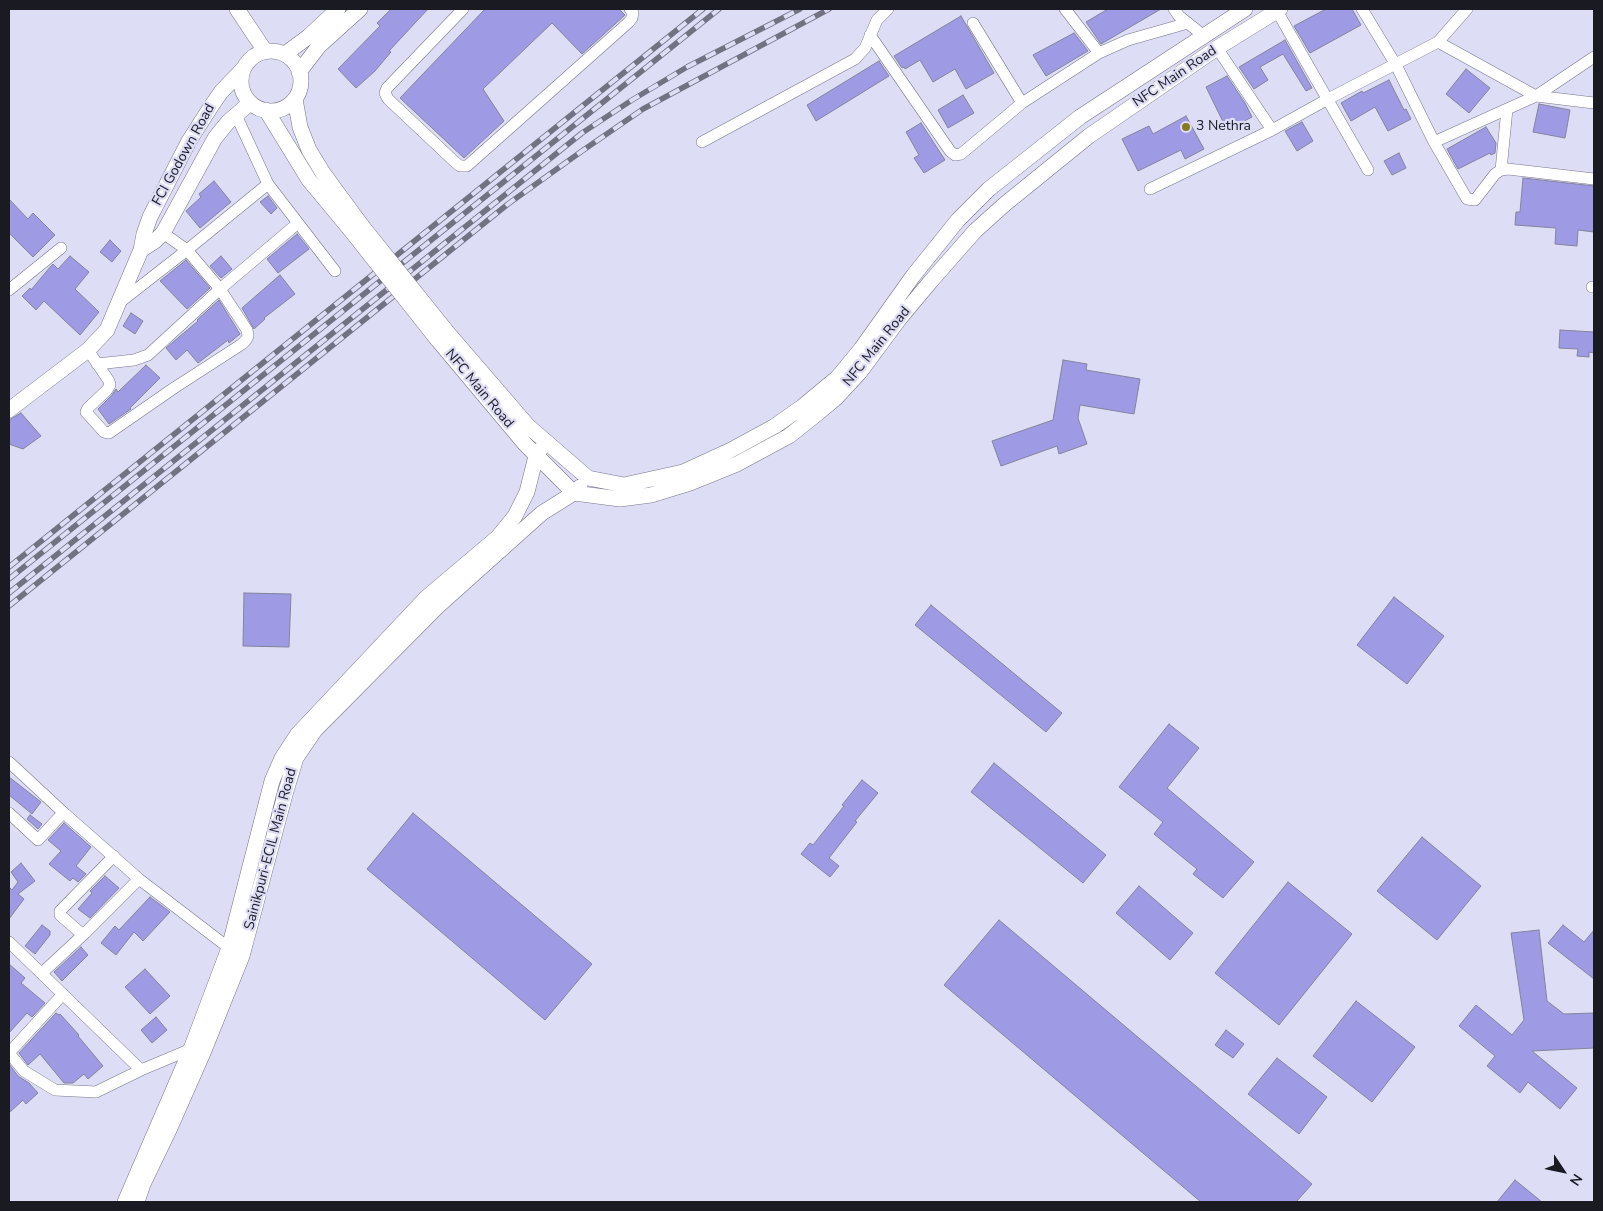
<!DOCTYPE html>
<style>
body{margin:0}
#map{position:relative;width:1603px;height:1211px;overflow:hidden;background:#ddddf6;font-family:"Nunito Sans",sans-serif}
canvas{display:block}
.frame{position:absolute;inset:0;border:10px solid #1a1a23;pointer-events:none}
.north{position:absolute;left:1538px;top:1146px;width:50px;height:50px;-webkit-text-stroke:4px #ddddf6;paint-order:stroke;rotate:124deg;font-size:14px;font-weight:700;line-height:20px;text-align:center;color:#1a1a23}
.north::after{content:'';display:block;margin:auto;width:18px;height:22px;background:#1a1a23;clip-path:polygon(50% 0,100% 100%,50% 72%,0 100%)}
</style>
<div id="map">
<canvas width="1603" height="1211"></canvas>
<div class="frame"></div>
<div class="north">N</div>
</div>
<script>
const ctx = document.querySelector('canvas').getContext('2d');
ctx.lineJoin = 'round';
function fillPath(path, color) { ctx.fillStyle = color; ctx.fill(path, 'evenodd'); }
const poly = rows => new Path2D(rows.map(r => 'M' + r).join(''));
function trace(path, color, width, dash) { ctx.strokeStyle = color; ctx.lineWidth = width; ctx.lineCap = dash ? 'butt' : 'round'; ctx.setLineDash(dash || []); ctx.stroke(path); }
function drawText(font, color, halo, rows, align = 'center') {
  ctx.font = font + ' "Nunito Sans",sans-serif'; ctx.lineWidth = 4.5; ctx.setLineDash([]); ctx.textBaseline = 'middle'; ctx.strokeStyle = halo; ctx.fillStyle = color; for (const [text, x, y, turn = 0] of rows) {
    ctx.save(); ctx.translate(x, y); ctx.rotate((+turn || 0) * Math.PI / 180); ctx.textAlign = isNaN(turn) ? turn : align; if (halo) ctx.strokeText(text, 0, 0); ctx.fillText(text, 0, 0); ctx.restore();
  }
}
const building = poly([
 [391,9,428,9,389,51,391,52,375,71,356,88,338,69,380,26,377,23,391,9],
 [485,9,619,9,625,15,582,54,552,23,483,89,504,121,464,158,400,98,485,9],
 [1108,9,1161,9,1101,44,1086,22,1108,9],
 [1326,9,1352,9,1361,25,1310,53,1294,26,1326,9],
 [961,16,994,73,966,89,955,69,933,82,920,60,905,69,904,67,902,68,894,56,961,16],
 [1074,33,1088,51,1046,76,1033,55,1074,33],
 [1285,40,1312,88,1306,91,1283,54,1260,67,1268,80,1254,89,1239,67,1285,40],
 [879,61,889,76,816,121,807,105,879,61],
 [1466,69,1490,88,1469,113,1446,94,1466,69],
 [1227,76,1245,103,1252,117,1227,130,1206,87,1227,76],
 [1389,80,1404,110,1406,109,1411,119,1388,131,1375,107,1351,121,1341,103,1362,91,1363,93,1389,80],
 [963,95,974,113,948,128,938,110,963,95],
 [1539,104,1570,110,1565,138,1533,132,1539,104],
 [1186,116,1204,149,1185,159,1181,150,1138,171,1122,139,1149,126,1153,134,1186,116],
 [1302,122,1313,141,1297,151,1285,131,1302,122],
 [921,123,945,160,924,173,914,158,919,155,906,132,921,123],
 [1486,127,1496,143,1495,153,1491,155,1490,153,1458,169,1447,149,1486,127],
 [1399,153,1406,168,1392,175,1384,161,1399,153],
 [1523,178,1594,186,1594,232,1578,230,1577,246,1555,244,1556,228,1515,225,1516,212,1520,212,1523,178],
 [214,181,231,202,200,228,186,211,201,197,199,194,214,181],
 [268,196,277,208,271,214,260,202,268,196],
 [9,199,28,219,33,213,55,235,33,257,9,233,9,199],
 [297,234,309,249,278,273,267,259,297,234],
 [110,240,121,251,112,262,100,252,110,240],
 [70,256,89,272,75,289,99,312,80,335,44,301,36,310,22,296,30,288,31,290,51,266,53,264,58,269,70,256],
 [221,256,232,269,221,278,210,266,221,256],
 [186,260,210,288,187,309,160,281,186,260],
 [280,275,295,294,264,318,265,319,254,329,242,308,280,275],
 [219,300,240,334,229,343,228,340,198,363,187,350,176,360,166,348,198,321,197,320,219,300],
 [131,313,143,321,135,334,123,326,131,313],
 [1560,330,1594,332,1594,353,1589,352,1589,357,1577,356,1578,349,1559,348,1560,330],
 [1063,360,1087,364,1086,370,1140,379,1134,414,1080,405,1078,418,1087,444,1059,454,1057,446,1001,466,992,441,1053,420,1063,360],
 [146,365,160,378,130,408,131,409,109,424,98,409,112,395,116,389,118,392,146,365],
 [21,413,41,436,23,449,9,444,9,420,21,413],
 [244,593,291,594,289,647,243,646,244,593],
 [1394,597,1444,636,1407,684,1357,645,1394,597],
 [931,605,1062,713,1046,732,915,625,931,605],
 [1169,724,1199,748,1167,788,1254,862,1223,898,1193,874,1197,869,1154,834,1163,822,1119,787,1169,724],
 [994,763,1106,855,1083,883,971,792,994,763],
 [9,777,41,802,32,814,9,795,9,777],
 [862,780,878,793,855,821,857,822,829,858,839,866,830,877,801,854,810,843,813,845,844,806,842,805,862,780],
 [413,813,592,964,545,1020,367,869,413,813],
 [30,815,42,824,38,829,27,819,30,815],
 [64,823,91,847,76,866,86,874,78,882,73,878,70,881,49,864,61,851,48,840,64,823],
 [1422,837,1481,886,1437,940,1377,891,1422,837],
 [21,863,35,881,18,894,24,899,9,919,9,887,12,890,18,882,11,872,21,863],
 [105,876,119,888,90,918,78,909,92,893,90,891,105,876],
 [1288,882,1352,934,1279,1025,1215,973,1288,882],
 [1139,886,1193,933,1170,960,1116,913,1139,886],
 [150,897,170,912,143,941,134,932,116,955,101,943,115,926,119,930,150,897],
 [999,920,1312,1184,1296,1202,1201,1202,944,985,999,920],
 [42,925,50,931,50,935,35,954,25,946,42,925],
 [1563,925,1584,942,1594,930,1594,979,1548,943,1563,925],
 [1539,930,1547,1001,1564,1014,1594,1013,1594,1048,1532,1051,1577,1088,1560,1109,1528,1082,1520,1093,1487,1066,1495,1056,1459,1026,1476,1005,1512,1035,1524,1020,1511,933,1539,930],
 [81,947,88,955,62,981,54,972,81,947],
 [9,964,25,978,21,983,45,1003,32,1017,27,1013,9,1033,9,964],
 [145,969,170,996,150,1014,125,987,145,969],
 [1356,1001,1415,1047,1372,1102,1313,1056,1356,1001],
 [56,1013,59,1015,60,1014,79,1035,78,1036,103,1066,88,1079,84,1074,73,1083,64,1083,40,1054,28,1065,19,1053,56,1013],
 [156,1017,167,1030,152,1043,141,1030,156,1017],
 [1226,1030,1244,1044,1233,1058,1215,1045,1226,1030],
 [1277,1058,1327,1097,1299,1134,1248,1094,1277,1058],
 [9,1064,18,1076,29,1083,38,1093,26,1104,23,1100,9,1113,9,1064],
 [1515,1180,1542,1202,1497,1202,1515,1180]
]);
const street = poly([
 [463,9,387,88,385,93,388,99,456,163,460,166,467,166,629,22,632,18,633,13,630,9],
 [1065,9,1099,53],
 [1174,9,1179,16,1204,36],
 [1362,9,1396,65,1434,142,1467,199,1475,200,1495,174,1501,170,1508,169,1594,179],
 [1277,11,1368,170],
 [973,23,1022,103],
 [870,35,950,151,955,155,961,154,1022,103,1099,53,1128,40,1188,23],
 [1438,42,1536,96,1594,103],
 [1217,48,1272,130],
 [702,142,855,59,865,48,877,20,888,9],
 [1434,142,1536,96,1594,57],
 [1501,170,1507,109],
 [1150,189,1272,130,1328,99,1438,42,1467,9],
 [298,223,335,271],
 [1592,287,1594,287],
 [9,290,61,248],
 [119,303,187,250,268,184],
 [88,350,109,381,110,385,107,390,88,408,86,412,104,432,109,433,174,388,242,344,246,340,248,336,247,330,220,289,187,250,163,233],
 [97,364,134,360,148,355,220,289,298,223,268,184,236,115],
 [9,762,65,814,139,879,229,948],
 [9,813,38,840,63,813],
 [83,935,60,915,60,911,114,856],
 [9,942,141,1070],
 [42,973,85,933,139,879],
 [63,994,9,1053,24,1071,55,1090,96,1092,141,1070,191,1049]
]);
const secondary = poly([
 [237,9,265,51],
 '241 81a30 30 0 1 1 60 0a30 30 0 1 1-60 0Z',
 [285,54,308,37,338,9],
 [299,72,319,46,360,9],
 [295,99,300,127,309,150,323,173,362,226],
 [266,110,309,180,353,233],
 [141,250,155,241,163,233,215,138,228,122,250,103],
 [447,332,528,426,588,478,624,485,683,472,731,450,775,426,802,407,837,378,861,349,913,276,958,220,989,189,1080,117,1245,9],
 [437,339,525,444,574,493,620,499,651,495,690,483,737,464,789,436,813,417,836,398,860,372,900,318,931,281,975,231,1005,204,1089,136,1217,48,1280,9],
 [9,410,88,350,107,330,141,250,144,234,150,217,189,141,212,105,221,92,243,69],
 [125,1202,191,1049,229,948,272,781,282,758,297,735,427,597,498,537,515,516,527,492,536,456,540,450],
 [137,1202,143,1184,169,1130,203,1053,242,956,286,791,296,758,315,730,437,607,542,513,574,493,580,487]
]);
const rail = poly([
 [9,567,703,9],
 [9,579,719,9],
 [9,593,582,133,632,100,687,67,800,9],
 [9,606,508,204,582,151,643,109,829,9]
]);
const secondaryBridge = poly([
 [362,226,447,332],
 [353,233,437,339]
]);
const markers = [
 [1186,127,5,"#88791e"]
];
const streetNames = [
 ["NFC Main Road",1175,77,-34],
 ["FCI Godown Road",184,155,-61],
 ["NFC Main Road",877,347,-51],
 ["NFC Main Road",479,389,50],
 ["Sainikpuri-ECIL Main Road",271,849,-75]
];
const poiNames = [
 ["3 Nethra",1196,127]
];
fillPath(building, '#9e9be4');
trace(building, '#83839a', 1);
trace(street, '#76768c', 12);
trace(secondary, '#76768c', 16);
trace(street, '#fff', 11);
trace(secondary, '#fff', 15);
trace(rail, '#727283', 5.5);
trace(rail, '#ddddf6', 4, [11]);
trace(secondaryBridge, '#76768c', 16, []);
trace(secondaryBridge, '#fff', 15);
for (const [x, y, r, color] of markers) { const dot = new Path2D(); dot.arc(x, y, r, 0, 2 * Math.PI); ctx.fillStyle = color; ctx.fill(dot); trace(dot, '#ddddf6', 2); }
drawText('14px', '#1a1a23', '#ddddf6', streetNames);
drawText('14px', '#1a1a23', '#ddddf6', poiNames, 'left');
</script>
